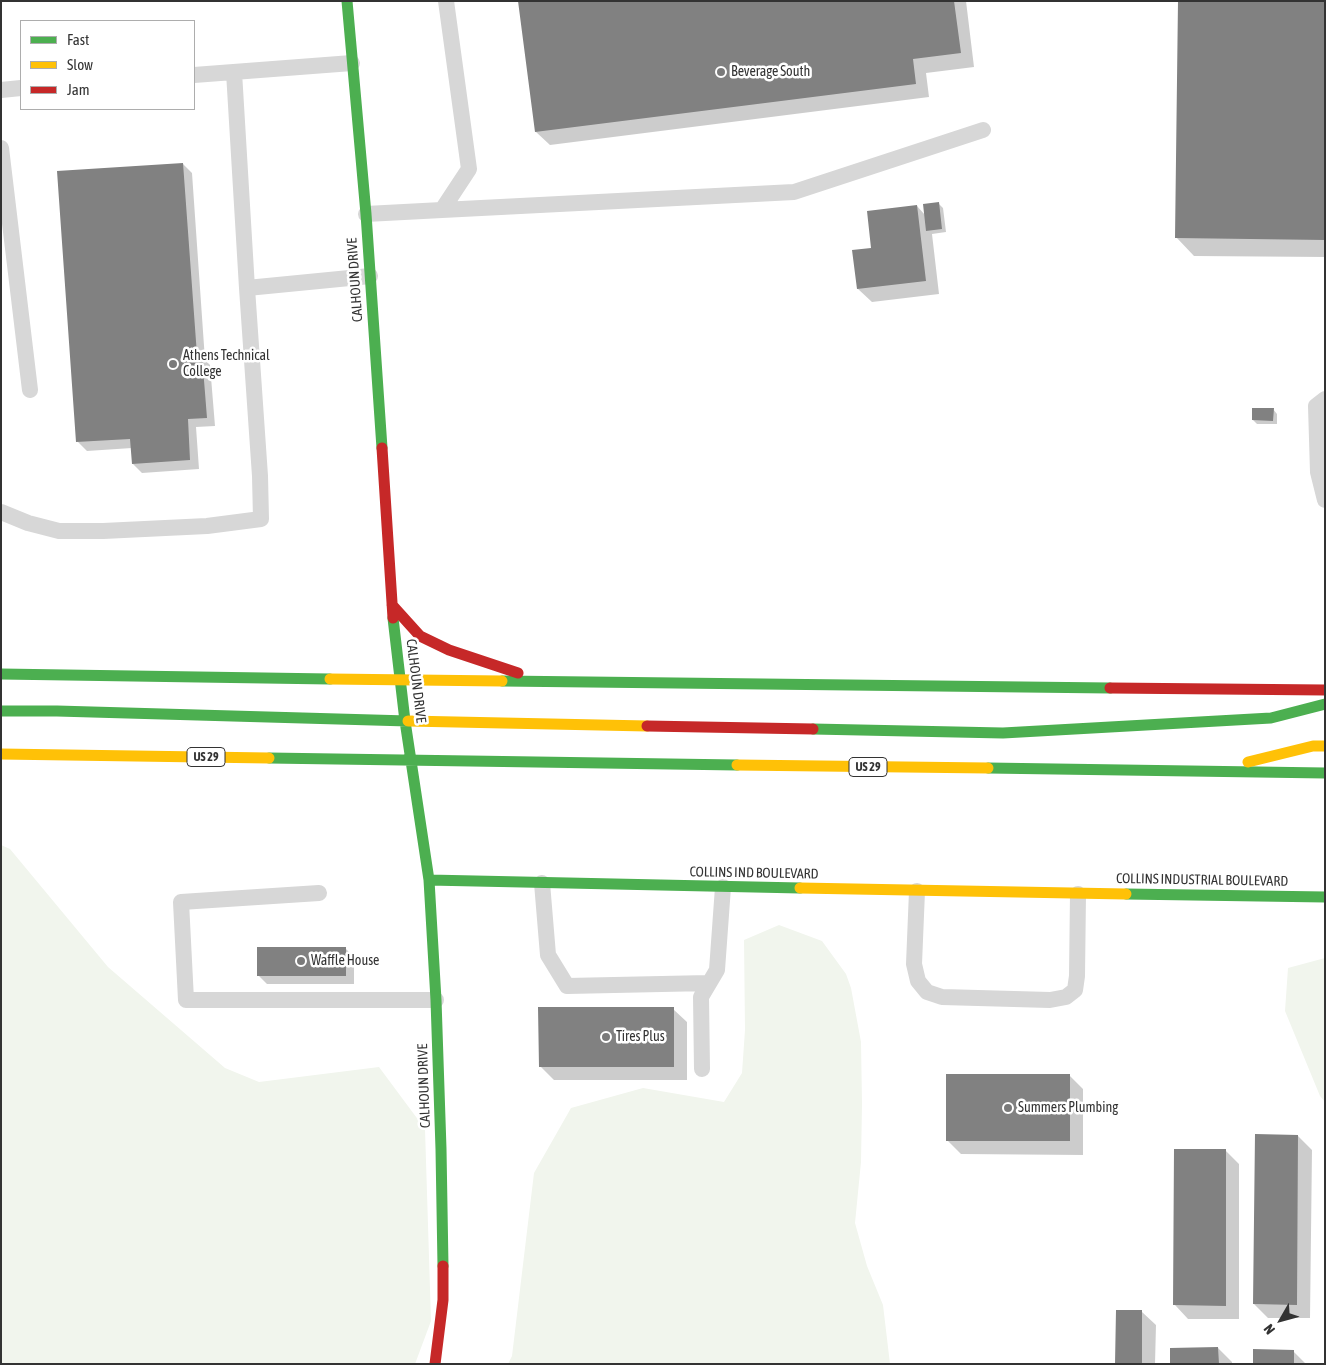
<!DOCTYPE html>
<style>
body{margin:0}
#map{position:relative;width:1326px;height:1365px;overflow:hidden;background:#fff;font-family:"Asap Condensed",sans-serif}
canvas{display:block}
.frame{position:absolute;inset:0;border:2px solid #333;pointer-events:none}
.legend{position:absolute;left:20px;top:20px;width:175px;height:90px;box-sizing:border-box;background:#fff;border:1px solid #adadad;margin:0;padding:6px 9px;list-style:none;font-size:15px;color:#333}
.legend li{display:flex;align-items:center;gap:10px;height:25px}
.legend b{width:25px;border:1px solid #adadad}
.north{position:absolute;left:1256px;top:1295px;width:50px;height:50px;-webkit-text-stroke:4px #fff;paint-order:stroke;rotate:232deg;font-size:14px;font-weight:700;line-height:20px;text-align:center;color:#333}
.north::after{content:'';display:block;margin:auto;width:18px;height:22px;background:#333;clip-path:polygon(50% 0,100% 100%,50% 72%,0 100%)}
</style>
<div id="map">
<canvas width="1326" height="1365"></canvas>
<div class="frame"></div>
<ul class="legend">
<li><b style="height:6px;background:#4caf50"></b>Fast</li>
<li><b style="height:6px;background:#ffc107"></b>Slow</li>
<li><b style="height:6px;background:#c62828"></b>Jam</li>
</ul>
<div class="north">N</div>
</div>
<script>
const ctx = document.querySelector('canvas').getContext('2d');
ctx.lineJoin = 'round';
function fillPath(path, color) { ctx.fillStyle = color; ctx.fill(path, 'evenodd'); }
const poly = rows => new Path2D(rows.map(r => 'M' + r).join(''));
function trace(path, color, width, dash) { ctx.strokeStyle = color; ctx.lineWidth = width; ctx.lineCap = dash ? 'butt' : 'round'; ctx.setLineDash(dash || []); ctx.stroke(path); }
function drawText(font, color, halo, rows, align = 'center') {
  ctx.font = font + ' "Asap Condensed",sans-serif'; ctx.lineWidth = 5; ctx.setLineDash([]); ctx.textBaseline = 'middle'; ctx.strokeStyle = halo; ctx.fillStyle = color; for (const [text, x, y, turn = 0] of rows) {
    ctx.save(); ctx.translate(x, y); ctx.rotate((+turn || 0) * Math.PI / 180); ctx.textAlign = isNaN(turn) ? turn : align; if (halo) ctx.strokeText(text, 0, 0); ctx.fillText(text, 0, 0); ctx.restore();
  }
}
const green = poly([
 [1,845,10,849,108,967,225,1068,259,1082,379,1067,425,1129,431,1321,415,1364,1,1364],
 [779,925,822,941,846,974,851,988,861,1042,862,1104,861,1162,855,1223,867,1266,883,1305,890,1364,508,1364,512,1356,534,1173,571,1108,643,1088,724,1102,742,1073,745,1030,744,940],
 [1325,958,1325,1102,1320,1096,1285,1011,1288,968]
]);
const shadow = poly([
 [520,1,966,1,974,67,926,73,929,97,550,145,536,132],
 [1325,1,1325,257,1194,256,1176,237],
 [183,164,192,173,205,360,210,365,215,426,196,427,199,469,142,473,133,464,132,448,87,451,78,442],
 [938,203,943,208,946,232,932,234,939,294,872,302,858,289,873,249,917,206,925,215],
 [1273,409,1277,414,1277,424,1257,424,1253,420],
 [345,948,354,957,354,984,267,984,258,975],
 [673,1009,687,1022,687,1080,554,1080,540,1066],
 [1069,1075,1083,1089,1083,1155,961,1154,948,1141],
 [1298,1136,1312,1150,1310,1318,1268,1318,1254,1304],
 [1225,1150,1239,1164,1239,1319,1188,1319,1175,1305],
 [1142,1312,1156,1325,1155,1364,1116,1364],
 [1218,1348,1232,1362,1232,1364,1172,1364],
 [1293,1351,1306,1364,1254,1364]
]);
const building = poly([
 [518,1,954,1,961,53,913,59,916,84,535,132],
 [1178,1,1325,1,1325,240,1175,238],
 [183,163,197,355,202,355,207,418,188,419,190,460,132,464,130,439,76,442,57,171],
 [939,202,942,229,926,231,923,204],
 [917,205,926,281,857,289,852,250,871,248,867,211],
 [1252,408,1274,408,1273,421,1252,420],
 [257,947,346,947,346,976,257,976],
 [538,1007,674,1007,674,1067,539,1067],
 [946,1074,1070,1074,1070,1141,946,1141],
 [1255,1134,1298,1135,1297,1305,1253,1304],
 [1174,1149,1226,1149,1226,1306,1173,1305],
 [1116,1310,1142,1310,1142,1364,1115,1364],
 [1218,1347,1219,1364,1170,1364,1170,1348],
 [1253,1349,1294,1350,1294,1364,1253,1364]
]);
const lane = poly([
 [194,75,352,63],
 [1,90,21,88],
 [1,148,30,390],
 [442,210,794,192,983,130],
 [366,214,442,210,469,169,446,1],
 [247,288,370,276],
 [1325,399,1316,406,1318,472,1325,500],
 [1,512,28,523,59,531,103,531,207,526,261,519,260,476,247,288,234,72],
 [542,883,548,955,567,986,709,983],
 [917,891,914,964,918,981,927,992,942,997,1050,1000,1066,997,1075,990,1077,976,1078,894],
 [319,893,181,902,186,1000,436,1000],
 [702,1069,701,997,717,970,723,887]
]);
const fast = poly([
 [347,1,366,214,382,448],
 [393,618,405,721,429,880,436,1000,441,1149,443,1266],
 [1,674,330,679],
 [502,681,1110,688],
 [1,711,57,711,408,721],
 [813,729,1003,733,1271,718,1325,704],
 [269,758,737,765],
 [988,768,1325,773],
 [429,880,800,888],
 [1126,894,1325,897]
]);
const slow = poly([
 [330,679,502,681],
 [408,721,647,726],
 [1,754,269,758],
 [1248,762,1313,746,1325,746],
 [737,765,988,768],
 [800,888,1126,894]
]);
const jam = poly([
 [382,448,393,618],
 [392,605,420,636,449,650,518,673],
 [1110,688,1325,690],
 [647,726,813,729],
 [435,1364,443,1300,443,1266]
]);
const markers = [
 [721,72,5,"#7a7a7a"],
 [173,364,5,"#7a7a7a"],
 [301,961,5,"#7a7a7a"],
 [606,1037,5,"#7a7a7a"],
 [1008,1108,5,"#7a7a7a"]
];
const shields = [
 [206,757,38],
 [868,767,38]
];
const shieldNames = [
 ["US 29",206,757],
 ["US 29",868,767]
];
const poiNames = [
 ["Beverage South",731,72],
 ["Athens Technical",183,356],
 ["College",183,372],
 ["Waffle House",311,961],
 ["Tires Plus",616,1037],
 ["Summers Plumbing",1018,1108]
];
const streetNames = [
 ["CALHOUN DRIVE",355,280,-94],
 ["CALHOUN DRIVE",416,681,83],
 ["COLLINS IND BOULEVARD",754,873,1],
 ["COLLINS INDUSTRIAL BOULEVARD",1202,880,1],
 ["CALHOUN DRIVE",424,1086,-92]
];
fillPath(green, '#f1f5ed');
fillPath(shadow, '#0003');
fillPath(building, '#818181');
trace(lane, '#d7d7d7', 16);
trace(fast, '#4caf50', 11);
trace(slow, '#ffc107', 11);
trace(jam, '#c62828', 11);
for (const [x, y, r, color] of markers) { const dot = new Path2D(); dot.arc(x, y, r, 0, 2 * Math.PI); ctx.fillStyle = color; ctx.fill(dot); trace(dot, '#fff', 2); }
for (const [x, y, w] of shields) { const box = new Path2D(); box.roundRect(x - w / 2, y - 9.5, w, 19, 4); ctx.fillStyle = '#fff'; ctx.fill(box); trace(box, '#333', 1); }
drawText('bold 12px', '#333', null, shieldNames);
drawText('14px', '#333', '#fff', poiNames, 'left');
drawText('14px', '#333', '#fff', streetNames);
</script>
